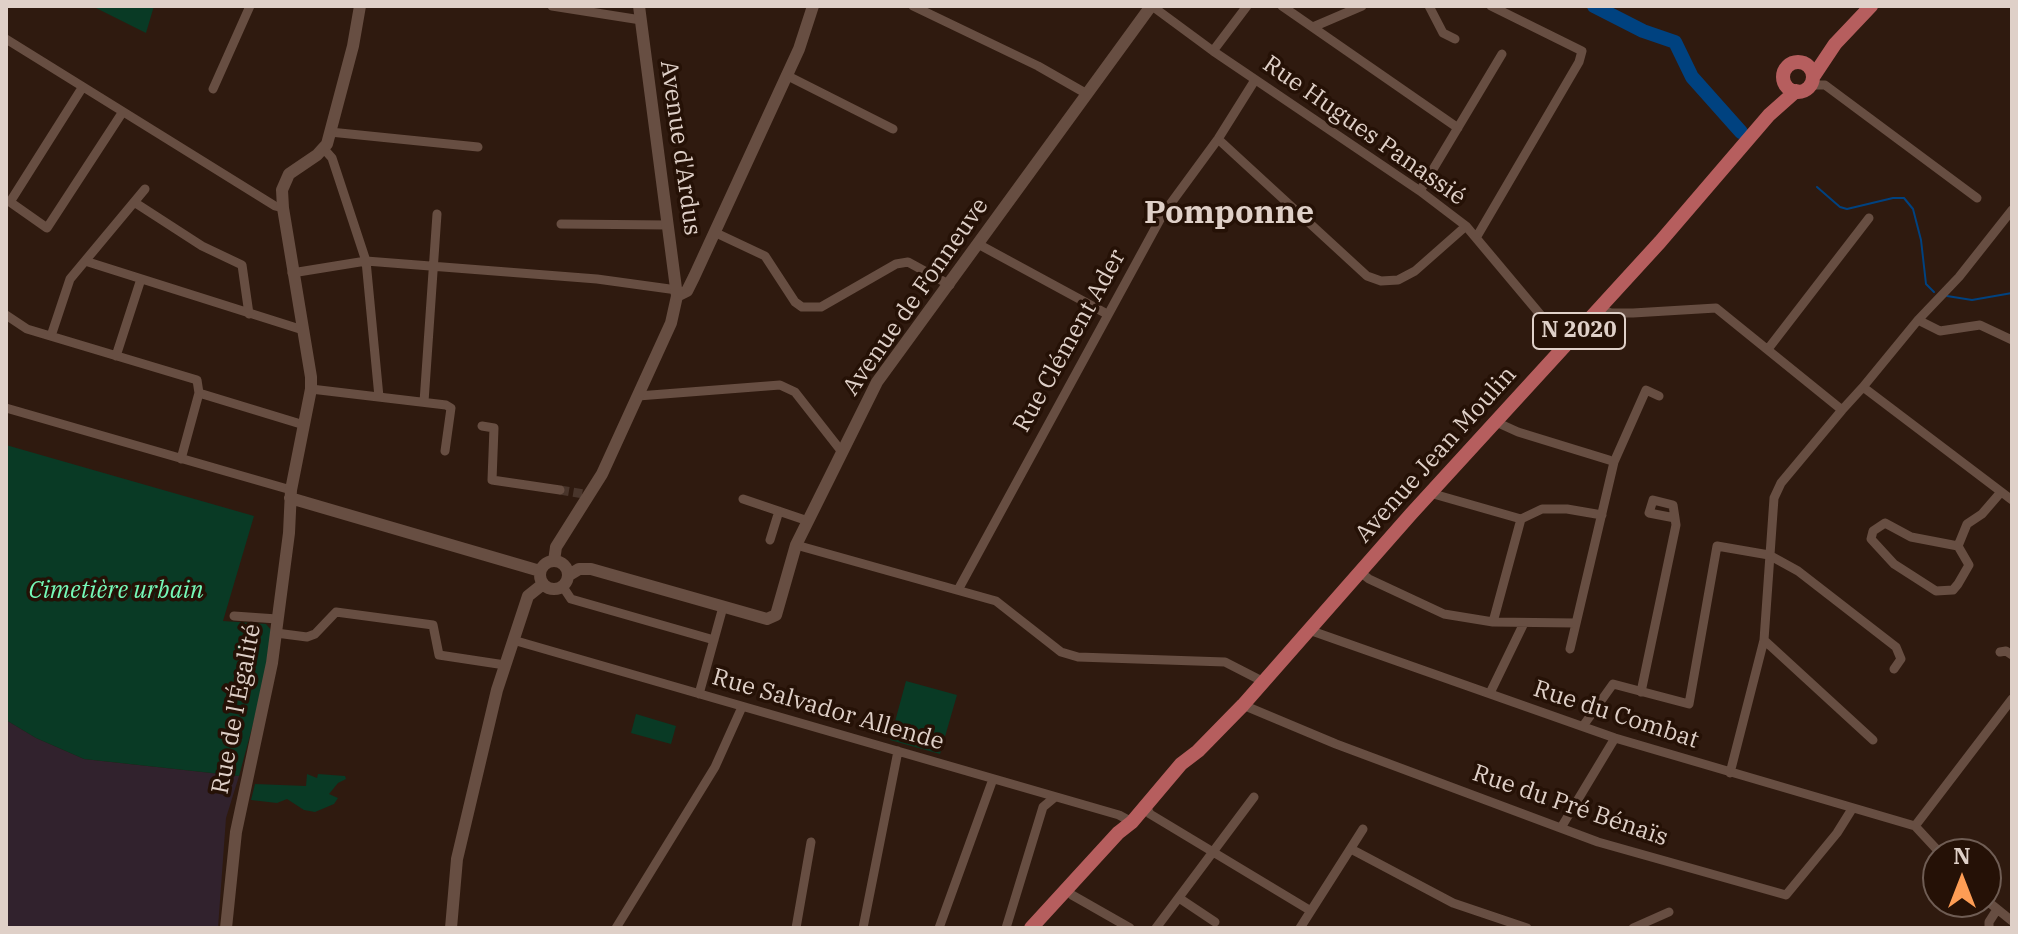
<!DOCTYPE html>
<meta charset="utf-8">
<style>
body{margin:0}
#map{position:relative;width:2018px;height:934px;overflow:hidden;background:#2f1a0f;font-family:"IBM Plex Serif",serif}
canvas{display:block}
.frame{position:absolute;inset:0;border:8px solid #dfd0c8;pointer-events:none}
.north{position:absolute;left:1922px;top:838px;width:80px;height:80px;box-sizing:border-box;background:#251106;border:2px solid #6f5d54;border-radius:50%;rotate:0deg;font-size:22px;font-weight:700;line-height:32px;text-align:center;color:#dfd0c8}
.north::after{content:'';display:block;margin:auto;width:28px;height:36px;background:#fd9d55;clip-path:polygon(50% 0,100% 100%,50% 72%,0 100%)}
</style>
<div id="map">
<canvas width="2018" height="934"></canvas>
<div class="frame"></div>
<div class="north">N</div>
</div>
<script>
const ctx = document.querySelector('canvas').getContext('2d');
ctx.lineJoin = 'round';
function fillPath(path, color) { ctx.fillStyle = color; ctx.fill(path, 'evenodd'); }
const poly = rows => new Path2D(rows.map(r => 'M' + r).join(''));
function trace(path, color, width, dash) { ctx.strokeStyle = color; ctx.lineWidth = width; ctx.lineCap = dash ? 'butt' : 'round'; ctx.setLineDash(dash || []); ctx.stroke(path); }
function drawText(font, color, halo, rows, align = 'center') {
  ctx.font = font + ' "IBM Plex Serif",serif'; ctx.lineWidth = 7; ctx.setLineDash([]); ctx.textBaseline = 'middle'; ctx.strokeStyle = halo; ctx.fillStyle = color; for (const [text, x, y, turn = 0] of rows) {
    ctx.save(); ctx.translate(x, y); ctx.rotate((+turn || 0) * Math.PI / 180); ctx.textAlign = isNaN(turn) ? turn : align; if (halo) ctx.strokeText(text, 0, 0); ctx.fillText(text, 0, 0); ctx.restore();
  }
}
const medical = poly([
 [6,720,36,738,84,759,239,776,226,818,218,928,6,928]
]);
const green = poly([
 [92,6,154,6,146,33],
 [6,445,254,516,223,621,266,624,271,630,263,687,239,776,84,759,36,738,6,720],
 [906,681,957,695,940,754,890,740],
 [636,714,676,726,671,744,631,733],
 [307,774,317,778,318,774,345,776,346,779,338,783,329,794,338,798,334,804,315,812,304,810,287,799,277,803,251,800,255,784,306,786]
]);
const stream = poly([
 [1817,187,1840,207,1847,209,1893,198,1904,198,1913,209,1921,240,1926,284,1934,292],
 [1947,296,1972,300,2012,293]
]);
const river = poly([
 [1594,6,1643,31,1675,42,1692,77,1741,132]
]);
const streetTunnel = poly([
 [560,490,590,495]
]);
const street = poly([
 [552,6,641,20],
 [913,6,1038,66,1087,94],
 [1152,6,1213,51,1420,191,1466,226,1565,344],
 [1282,6,1458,128],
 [1429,6,1443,33,1455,39],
 [1313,27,1362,6],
 [6,39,275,206,283,208],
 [1213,51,1247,6],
 [786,75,893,129],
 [1810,85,1825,85,1977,198],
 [82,88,10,202,47,228,122,113],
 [213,89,250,6],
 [330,132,478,147],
 [1218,139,1367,276,1381,281,1398,280,1415,271,1466,226],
 [324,149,332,158,366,261,597,279,677,290],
 [1420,191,1502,54],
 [134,202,202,246,242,265,249,314],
 [561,224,668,225],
 [714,232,765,256,795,302,802,307,821,307,896,264,908,262,950,285],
 [1476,238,1579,62,1582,51,1491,6],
 [978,244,1107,314],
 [85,261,303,330],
 [292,273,366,261,379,397],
 [1600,309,1611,313,1633,313,1716,308,1842,410,1863,387,2012,500],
 [6,315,27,329,197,380,199,393,181,459],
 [1918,320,1940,331,1980,325,2012,340],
 [51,336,70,279,145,189],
 [1768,349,1869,218],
 [116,356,141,279],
 [1863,387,1918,320,1959,277,2012,210],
 [311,389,446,405,451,408,445,451],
 [199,393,304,425],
 [638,396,780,385,795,392,842,452],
 [424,402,437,214],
 [6,408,291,490],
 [1496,422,1518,432,1609,460],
 [482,426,494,428,492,480,560,490],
 [1430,493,1521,519,1542,509,1567,509,1602,515],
 [743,499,808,521],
 [1885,523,1911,537,1958,546,1969,565,1958,584,1953,590,1936,591,1894,564,1871,539,1873,531,1885,523],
 [770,540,779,511],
 [796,545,996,601,1061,652,1078,657,1225,662,1262,681],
 [1958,546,1967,524,1982,514,2001,492],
 [1360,572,1369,579,1444,614,1493,622,1576,623],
 [563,587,571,599,714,640],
 [958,590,1163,214,1218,139,1255,80],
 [234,616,277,619],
 [1493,622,1521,519],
 [1309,630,1615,738,1915,826],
 [276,633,307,637,315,634,336,612,433,625,439,655,505,665],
 [513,640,1119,815,1132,822],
 [1764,640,1873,740],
 [1570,649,1614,462,1646,390,1659,396],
 [2000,652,2006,651,2012,655],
 [1641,692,1676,525,1675,518,1673,505,1653,500,1649,513,1675,518],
 [1490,693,1524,623],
 [699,694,723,607],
 [1243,705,1336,744,1598,842,1786,895,1837,833,1852,809],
 [1583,726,1613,684,1689,704,1717,546,1769,555,1798,571,1896,647,1901,659,1894,669],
 [1730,773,1764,640,1774,498,1781,483,1842,410],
 [1145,805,1150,814,1311,911],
 [1562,826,1615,738],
 [1915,826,2012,699],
 [1915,826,1941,854],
 [1351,849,1453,903,1527,928],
 [1072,895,1130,928],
 [1179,898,1215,922],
 [1986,900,2012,921],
 [616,928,715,767,742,707],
 [796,928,811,842],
 [863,928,898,751],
 [939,928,993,779],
 [1006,928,1043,807,1055,797],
 [1156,928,1254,797],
 [1300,928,1363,829],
 [1633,928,1669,912],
 [1989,928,1989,922,1996,911]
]);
const secondary = poly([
 [677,296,687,291,694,277,799,49,813,6],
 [290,498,540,571],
 '540 575a14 14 0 1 1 28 0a14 14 0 1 1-28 0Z',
 [554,561,556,547,602,474,671,323,677,296,639,6],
 [569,575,579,569,591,569,767,619,776,615,796,545,877,382,1151,6],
 [226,928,236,832,272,663,289,533,291,490,311,389,311,377,283,208,282,190,289,174,317,155,327,144,353,46,360,6],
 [451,928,457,859,497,690,528,596,543,584]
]);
const primary = poly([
 '1783 77a15 15 0 1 1 30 0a15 15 0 1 1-30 0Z',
 [1813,77,1835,44,1871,6],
 [1031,928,1118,833,1132,822,1181,764,1198,751,1243,705,1411,514,1660,242,1769,115,1796,91]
]);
const shields = [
 [1579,331,92]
];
const shieldNames = [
 ["N 2020",1579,331]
];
const streetNames = [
 ["Rue Hugues Panassié",1364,131,35],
 ["Avenue d'Ardus",680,148,82],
 ["Avenue de Fonneuve",916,297,-55],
 ["Rue Clément Ader",1070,341,-61],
 ["Avenue Jean Moulin",1436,455,-48],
 ["Rue de l'Égalité",237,709,-79],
 ["Rue Salvador Allende",828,710,16],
 ["Rue du Combat",1616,715,18],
 ["Rue du Pré Bénaïs",1570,806,19]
];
const parkNames = [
 ["Cimetière urbain",116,591]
];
const districtNames = [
 ["Pomponne",1229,214]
];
fillPath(medical, '#31222d');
fillPath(green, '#093a25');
trace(stream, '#004280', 2);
trace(river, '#004280', 14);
trace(streetTunnel, '#49352b', 9, [9, 4.5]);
trace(street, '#674e42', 9);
trace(secondary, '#674e42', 12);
trace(primary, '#b65e5e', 14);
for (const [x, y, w] of shields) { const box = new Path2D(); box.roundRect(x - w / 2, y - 18, w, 36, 6); ctx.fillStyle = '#251106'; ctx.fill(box); trace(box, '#dfd0c8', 2); }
drawText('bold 22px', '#dfd0c8', null, shieldNames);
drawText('24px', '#dfd0c8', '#251106', streetNames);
drawText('italic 24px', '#75f9b8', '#251106', parkNames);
drawText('bold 32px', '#dfd0c8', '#251106', districtNames);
</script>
